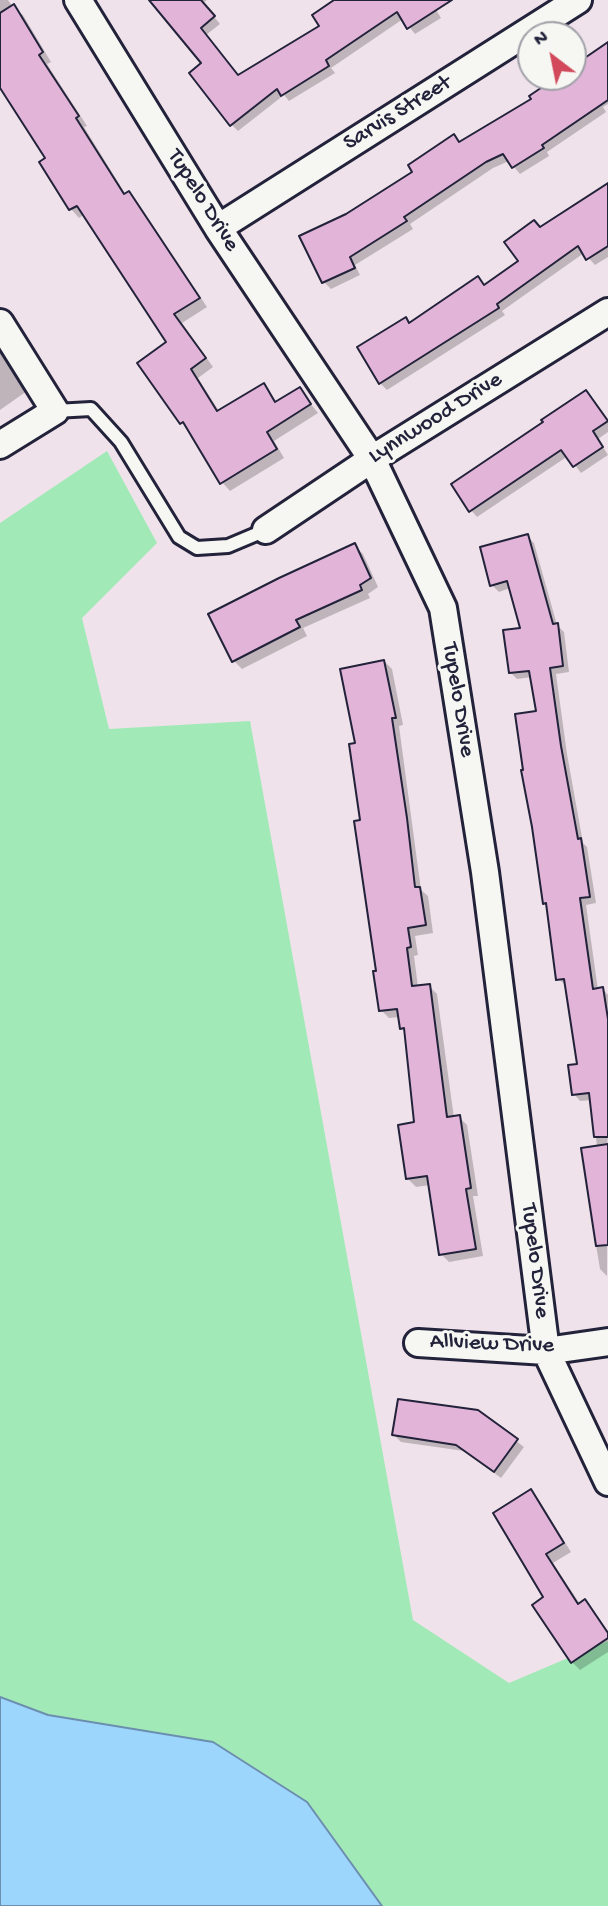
<!DOCTYPE html>
<style>
body{margin:0}
#map{position:relative;width:608px;height:1906px;overflow:hidden;background:#f0e2ea;font-family:"Gochi Hand",sans-serif}
canvas{display:block}
.north{position:absolute;left:517px;top:21px;width:70px;height:70px;box-sizing:border-box;background:#f6f6f2;border:2px solid #a1a1a9;border-radius:50%;rotate:328deg;font-size:19px;font-weight:700;line-height:28px;text-align:center;color:#22223b}
.north::after{content:'';display:block;margin:auto;width:24px;height:32px;background:#d1495b;clip-path:polygon(50% 0,100% 100%,50% 72%,0 100%)}
</style>
<div id="map">
<canvas width="608" height="1906"></canvas>
<div class="north">N</div>
</div>
<script>
const ctx = document.querySelector('canvas').getContext('2d');
ctx.lineJoin = 'round';
function fillPath(path, color) { ctx.fillStyle = color; ctx.fill(path, 'evenodd'); }
const poly = rows => new Path2D(rows.map(r => 'M' + r).join(''));
function trace(path, color, width, dash) { ctx.strokeStyle = color; ctx.lineWidth = width; ctx.lineCap = dash ? 'butt' : 'round'; ctx.setLineDash(dash || []); ctx.stroke(path); }
function drawText(font, color, halo, rows, align = 'center') {
  ctx.font = font + ' "Gochi Hand",sans-serif'; ctx.lineWidth = 6; ctx.setLineDash([]); ctx.textBaseline = 'middle'; ctx.strokeStyle = halo; ctx.fillStyle = color; for (const [text, x, y, turn = 0] of rows) {
    ctx.save(); ctx.translate(x, y); ctx.rotate((+turn || 0) * Math.PI / 180); ctx.textAlign = isNaN(turn) ? turn : align; if (halo) ctx.strokeText(text, 0, 0); ctx.fillText(text, 0, 0); ctx.restore();
  }
}
const green = poly([
 [107,451,157,543,82,618,109,729,250,721,413,1620,509,1683,608,1641,608,1906,382,1906,307,1802,47,1715,0,1697,0,523]
]);
const water = poly([
 [0,1697,48,1715,213,1742,307,1802,382,1906,0,1906,0,1697]
]);
const shadow = poly([
 [0,0,8,0,13,7,23,15,51,62,47,64,87,126,84,127,126,195,129,193,137,202,207,307,182,323,213,367,198,378,219,411,263,385,277,402,299,389,318,413,274,441,284,458,230,491,222,482,191,432,182,423,169,343,85,214,79,218,71,209,41,162,48,158,0,81],
 [152,0,207,0,203,3,220,24,206,35,239,77,321,26,337,0,430,0,441,18,415,34,403,19,331,68,335,73,289,101,284,95,238,131,232,125,204,63],
 [608,44,608,104,603,107,606,112,547,152,549,156,520,174,509,161,493,168,410,224,413,229,355,265,360,275,331,289,324,282,346,215,533,99,559,77,573,77,573,67],
 [608,185,608,257,595,265,584,253,502,311,505,315,387,390,380,383,359,348,406,320,410,324,478,278,486,286,520,261,541,229],
 [0,348,27,391,0,410],
 [586,392,608,421,608,432,598,439,608,455,581,473,568,456,477,517,471,510,545,423],
 [527,536,534,543,557,625,564,632,569,672,556,674,567,754,583,843,587,847,596,903,586,905,598,990,603,989,608,995,607,1276,600,1269,592,1221,594,1221,597,1147,592,1100,580,1101,574,1094,579,1066,567,986,558,979,548,906,545,903,538,712,532,677,517,679,511,673,522,630,510,588,499,592,492,585],
 [355,546,363,554,378,587,368,594,370,598,303,628,307,636,242,669,233,660],
 [384,661,392,669,403,725,399,726,421,890,428,896,433,933,415,936,418,955,414,956,418,987,429,986,437,994,454,1118,459,1117,467,1125,478,1196,473,1196,483,1256,449,1262,441,1254,430,1185,416,1187,408,1179,416,1124,406,1032,401,1028,400,1017,389,1018,381,1010,362,822,357,745],
 [478,1412,524,1447,501,1478,464,1451,401,1442,394,1435],
 [531,1491,539,1500,571,1552,553,1563,580,1604,585,1601,608,1631,608,1652,580,1670,572,1662,545,1597]
]);
const building = poly([
 [149,0,201,0,215,16,201,28,238,75,319,26,312,15,334,0,452,0,407,29,397,12,326,60,329,66,281,96,277,89,230,126,189,73,201,63,149,0],
 [14,4,43,52,39,55,79,116,76,118,124,194,129,191,200,298,174,314,206,358,191,369,217,411,264,383,275,402,300,387,311,404,267,432,277,449,220,484,183,422,180,424,137,363,166,342,77,206,69,210,39,162,45,158,0,88,0,13,14,4],
 [608,42,608,100,542,145,544,148,512,168,503,154,486,162,404,217,407,221,350,257,355,268,322,283,299,236,346,214,412,172,408,165,454,134,459,142,531,99,529,96,557,77,573,77,573,66,608,42],
 [608,183,608,246,586,260,578,246,497,304,499,308,379,384,357,347,406,317,409,323,478,276,484,285,518,261,504,242,534,220,540,227,608,183],
 [586,390,608,421,593,431,603,447,573,467,561,450,469,512,451,484,543,422,541,420,586,390],
 [528,534,553,624,558,623,563,666,550,668,561,746,578,839,581,838,590,897,580,898,593,989,603,987,608,1019,608,1137,594,1137,589,1093,572,1095,568,1065,577,1064,564,979,556,980,546,903,543,904,532,827,521,770,523,770,515,714,536,711,529,671,509,673,503,630,520,628,507,581,490,586,480,547,528,534],
 [355,543,371,578,360,585,362,590,296,620,300,627,232,662,208,614,279,578,355,543],
 [384,660,396,718,392,718,407,818,415,887,420,887,426,925,408,928,411,947,407,948,412,986,430,984,447,1117,460,1115,471,1188,466,1189,476,1249,439,1255,427,1176,406,1179,398,1125,414,1122,404,1028,400,1029,397,1009,379,1011,373,971,376,971,354,821,360,820,349,744,355,743,340,669,384,660],
 [608,1144,608,1245,596,1246,581,1148,608,1144],
 [398,1399,478,1410,518,1439,494,1472,456,1445,392,1435,398,1399],
 [531,1489,564,1543,546,1554,578,1604,585,1599,608,1633,608,1638,571,1663,532,1605,543,1597,493,1513,531,1489]
]);
const lane = poly([
 [55,411,91,409,121,442,179,537,197,548,228,546,266,530]
]);
const street = poly([
 [78,0,218,228,372,459,443,608,485,872,546,1351,608,1482],
 [218,228,578,0],
 [0,323,55,411,0,445],
 [266,530,372,459,608,312],
 [418,1343,546,1351,608,1342]
]);
const streetNames = [
 ["Sarvis Street",398,114,-32],
 ["Tupelo Drive",202,201,58],
 ["Lynnwood Drive",436,419,-32],
 ["Tupelo Drive",457,700,81],
 ["Tupelo Drive",534,1261,83],
 ["Allview Drive",492,1345,2]
];
fillPath(green, '#a1eab8');
fillPath(water, '#9dd6fd');
trace(water, '#6c8eaf', 2);
fillPath(shadow, '#0003');
fillPath(building, '#e1b4d8');
trace(building, '#22223b', 2);
trace(lane, '#22223b', 18);
trace(street, '#22223b', 32);
trace(lane, '#f6f6f2', 12);
trace(street, '#f6f6f2', 26);
drawText('23px', '#22223b', '#f6f6f2', streetNames);
</script>
